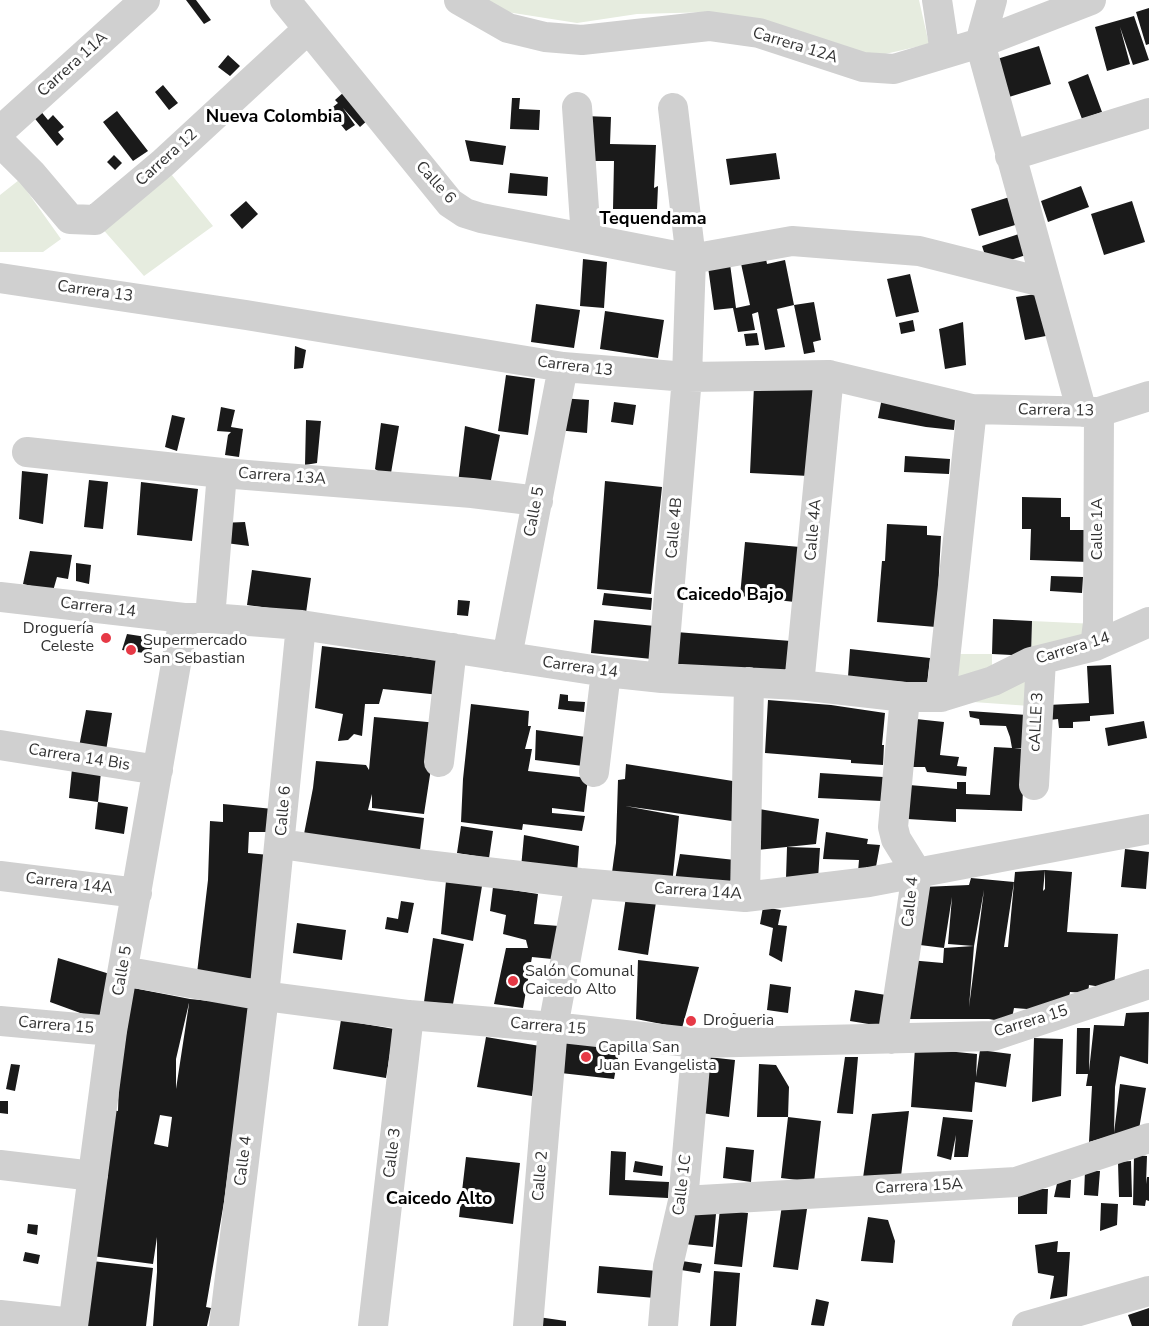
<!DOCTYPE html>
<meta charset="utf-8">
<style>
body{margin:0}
canvas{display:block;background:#fff}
</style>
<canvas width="1149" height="1326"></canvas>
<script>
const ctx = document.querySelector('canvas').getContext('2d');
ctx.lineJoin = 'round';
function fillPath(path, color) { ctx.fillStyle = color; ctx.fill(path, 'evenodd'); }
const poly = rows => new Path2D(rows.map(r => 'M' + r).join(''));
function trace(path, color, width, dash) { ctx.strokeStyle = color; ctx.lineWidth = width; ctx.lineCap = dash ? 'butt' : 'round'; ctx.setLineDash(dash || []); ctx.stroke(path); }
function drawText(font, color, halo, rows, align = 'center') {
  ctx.font = font + ' "Nunito Sans",sans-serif'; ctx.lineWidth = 6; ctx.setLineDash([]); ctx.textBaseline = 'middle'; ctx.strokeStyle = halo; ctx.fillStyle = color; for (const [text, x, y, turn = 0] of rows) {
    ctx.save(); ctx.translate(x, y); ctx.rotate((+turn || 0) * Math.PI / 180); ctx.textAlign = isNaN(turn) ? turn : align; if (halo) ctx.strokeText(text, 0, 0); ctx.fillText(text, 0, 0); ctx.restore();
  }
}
const green = poly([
 [483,0,919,0,929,44,872,57,712,12,637,14,577,23,507,12],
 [167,169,213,226,144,276,100,226],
 [19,180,61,239,43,252,0,252,0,195],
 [1032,621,1096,624,1093,645,1031,661],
 [955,654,992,654,992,680,957,691],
 [1035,670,1030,706,973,702]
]);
const building = poly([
 [186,0,196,0,211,20,204,24],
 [1149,8,1149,44,1146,45,1136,12],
 [1134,16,1149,60,1133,65,1120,27,1130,64,1107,71,1095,27],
 [1039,46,1051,84,1009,97,997,59],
 [228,55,240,66,230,76,218,67],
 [1088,74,1102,112,1082,119,1068,82],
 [163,85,178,103,169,110,155,92],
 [344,92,369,119,360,127,343,108,355,125,346,131,329,110,338,103,335,100],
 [512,98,520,98,519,109,540,110,539,130,510,129],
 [39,109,48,120,53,115,64,127,58,132,64,139,57,146,32,115],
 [117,111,148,151,133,161,103,122],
 [584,116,611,117,610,144,656,145,654,188,658,186,657,209,613,209,614,161,587,161],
 [465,140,506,146,503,165,470,161],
 [776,153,780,179,730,185,726,159],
 [114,155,122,163,115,170,107,162],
 [510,173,548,177,547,196,508,193],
 [1081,186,1089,207,1048,222,1041,201],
 [1016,195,1025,222,979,236,971,209],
 [246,201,258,214,242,229,230,215],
 [1132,201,1145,242,1104,255,1091,214],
 [1022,233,1029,254,989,267,982,246],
 [765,254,767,264,785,260,794,305,777,309,785,347,765,350,758,312,752,314,755,330,738,332,733,308,714,310,708,267,730,264,736,308,750,305,740,259],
 [583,259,607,262,604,308,580,306],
 [910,274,919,312,896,317,887,279],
 [1042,293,1051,335,1025,340,1016,297],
 [814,302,821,340,813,342,815,352,804,354,794,305],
 [536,304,580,310,574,348,531,342],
 [605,311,664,320,658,358,600,349],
 [913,320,915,331,901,334,899,323],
 [963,322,966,365,945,369,939,329],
 [757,333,759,345,746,346,744,334],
 [295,346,306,350,303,368,294,369],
 [506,375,535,379,528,435,498,431],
 [754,386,813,389,809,476,750,473],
 [560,398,589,400,587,433,557,430],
 [882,398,956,409,954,430,926,427,878,418],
 [614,402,636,405,633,425,611,422],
 [221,407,235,410,231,427,243,429,239,457,225,455,228,435,231,432,217,431],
 [172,415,185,418,177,451,165,447],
 [306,420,321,421,317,463,305,465],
 [381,423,399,426,390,479,375,469],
 [465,426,500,435,489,490,458,483],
 [905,456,950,459,949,474,904,472],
 [22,471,48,474,43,524,19,519],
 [89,480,108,482,103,529,84,527],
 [605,481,662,487,651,594,597,589],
 [141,482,198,489,192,541,137,535],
 [1022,497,1061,498,1061,517,1070,517,1070,530,1090,530,1089,562,1030,560,1031,529,1022,529],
 [245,522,249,546,218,542,220,523],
 [887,524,927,526,927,535,941,536,936,627,877,622,882,561,885,561],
 [745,542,800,547,795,602,740,596],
 [30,551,72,555,68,579,57,577,53,591,23,584],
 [76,563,91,565,89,584,76,581],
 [252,570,311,578,306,613,247,605],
 [1051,576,1083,577,1082,593,1050,591],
 [604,593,652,598,651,610,602,605],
 [458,600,470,601,468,616,457,615],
 [993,619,1032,621,1031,656,992,654],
 [594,620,655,626,652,659,591,653],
 [676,632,791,641,789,674,673,665],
 [127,634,153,638,151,654,122,650],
 [322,646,443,661,440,695,383,689,379,704,365,704,362,736,354,734,348,740,338,741,343,714,315,708],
 [850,649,930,658,927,684,848,677],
 [1111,665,1114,714,1090,716,1090,721,1073,722,1073,728,1059,728,1058,719,1049,720,1048,705,1089,703,1087,666],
 [560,694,568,695,568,701,585,702,584,712,558,709],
 [768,700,831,705,885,713,882,745,884,745,883,765,851,763,851,760,765,753],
 [471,704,529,711,528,726,531,726,525,749,532,749,528,771,588,778,584,812,552,808,552,813,585,816,582,831,523,824,522,830,461,822,463,779],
 [86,710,112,713,106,751,79,747],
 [969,711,1027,715,1023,748,1014,748,1025,749,1022,811,956,809,956,822,908,819,909,785,957,789,957,782,966,782,966,794,990,795,994,747,1012,748,1010,737,1006,726,980,725,979,719,970,717],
 [374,717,438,723,424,814,372,808,372,794,368,810,424,818,420,850,304,834,313,788,316,761,366,765,369,770],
 [916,719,944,722,940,755,959,757,957,766,967,767,966,776,927,772,925,767,911,767],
 [1144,721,1147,738,1108,746,1105,728],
 [536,730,593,738,591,767,535,760],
 [626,764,739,782,739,822,625,806,679,816,672,885,611,880,616,843,618,780,625,779],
 [72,769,101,772,98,802,69,798],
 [820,773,883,777,882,801,818,798],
 [98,802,128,807,124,834,95,829],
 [223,804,273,809,273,832,249,832,248,853,269,855,254,979,197,973,208,880,210,821,223,822],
 [759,809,819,819,816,844,757,850],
 [461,826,493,831,489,858,457,853],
 [826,832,868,839,867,844,880,845,875,872,858,872,859,860,823,859],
 [524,835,579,846,577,873,521,868],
 [787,847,820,848,818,879,786,878],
 [1125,849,1149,852,1146,889,1121,887],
 [680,854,735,860,730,885,675,880],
 [1045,870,1043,891,1045,889,1045,870,1072,872,1067,932,1118,934,1114,989,1089,985,1088,993,1070,992,1068,1002,1053,1011,1014,1008,1011,1023,989,1019,899,1019,909,960,943,963,944,948,974,946,969,1007,984,890,974,946,948,944,952,897,944,948,912,944,923,887,969,885,971,878,1014,882,1004,947,1008,947,1015,872],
 [446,881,482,886,473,941,441,934],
 [493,887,538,894,534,924,571,927,562,960,532,957,523,1008,494,1004,506,948,528,948,526,940,503,934,506,915,490,911],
 [626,897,656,902,648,955,618,950],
 [401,901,414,903,408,933,385,929,387,917,398,919],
 [763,907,781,910,778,925,787,926,782,962,769,955,773,928,760,924],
 [297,923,346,930,342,960,293,953],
 [433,938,464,944,453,1004,424,1002],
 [58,958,113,975,105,1022,50,1002],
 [638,960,699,967,682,1028,636,1019],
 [770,984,791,987,788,1013,767,1010],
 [133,988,190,999,250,1005,224,1202,206,1307,211,1308,207,1326,153,1326,157,1272,157,1237,153,1264,92,1256,111,1110,118,1111,119,1082],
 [189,1003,189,1004,176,1089,176,1059],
 [160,1115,172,1117,168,1147,154,1144],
 [855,990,886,995,881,1026,850,1021],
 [1149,1012,1148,1064,1120,1056,1115,1087,1114,1133,1120,1084,1146,1088,1138,1135,1114,1135,1089,1142,1092,1086,1086,1086,1088,1074,1076,1074,1077,1028,1090,1028,1089,1071,1094,1025,1124,1026,1126,1013],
 [733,1013,757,1020,754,1034,729,1027],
 [341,1020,394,1029,386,1078,333,1069],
 [557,1034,621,1042,614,1079,552,1072],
 [486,1037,540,1046,532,1096,477,1087],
 [1034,1038,1063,1039,1061,1096,1032,1102],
 [915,1048,977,1054,976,1077,980,1050,1011,1054,1006,1087,975,1082,972,1112,911,1107],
 [708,1057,735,1060,729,1117,702,1113],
 [845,1057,858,1057,853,1114,837,1113],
 [11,1064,20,1065,15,1091,6,1089],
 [759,1064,776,1065,789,1087,788,1117,757,1117],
 [0,1101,8,1101,8,1114,0,1113],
 [909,1111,901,1176,863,1178,872,1114],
 [788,1117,821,1121,814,1182,781,1178],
 [943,1117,973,1120,968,1157,954,1157,956,1135,951,1160,937,1156],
 [726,1147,754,1150,751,1182,723,1178],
 [611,1151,626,1152,625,1180,669,1182,668,1198,609,1195],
 [1134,1155,1147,1156,1146,1184,1147,1177,1149,1177,1149,1201,1146,1200,1145,1206,1133,1205],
 [466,1157,520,1163,513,1224,459,1217],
 [635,1161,663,1166,662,1176,633,1172],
 [1131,1161,1132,1197,1119,1197,1118,1162],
 [1085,1171,1100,1171,1098,1196,1084,1195],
 [1058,1179,1071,1180,1070,1198,1054,1197],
 [1018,1189,1048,1189,1047,1214,1018,1214],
 [1101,1203,1118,1204,1117,1225,1100,1231],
 [782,1205,807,1209,798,1270,773,1267],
 [720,1209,748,1213,742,1267,714,1264],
 [687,1211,716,1214,713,1247,684,1244],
 [868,1217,888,1220,895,1241,893,1263,861,1261],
 [28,1224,38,1225,37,1235,27,1233],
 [1058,1241,1057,1252,1070,1252,1067,1296,1050,1299,1054,1276,1038,1273,1035,1245],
 [25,1252,40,1255,38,1264,23,1261],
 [92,1261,153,1268,146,1326,86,1326],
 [682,1261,702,1264,700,1273,681,1270],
 [599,1266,657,1271,655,1298,597,1293],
 [714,1271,740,1273,736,1326,710,1326],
 [816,1299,829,1302,824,1326,811,1325],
 [1149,1308,1149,1326,1132,1326,1128,1315],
 [538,1317,566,1321,566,1326,537,1326]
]);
const minor = poly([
 [285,0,450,203,465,213,481,218,691,259,792,241,919,251,1046,283],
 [459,0,508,28,545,37,582,40,709,26,759,33,863,67,894,69,980,43,1091,0],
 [937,0,945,53],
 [980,43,1082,412],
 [980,43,992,0],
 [577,107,586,238],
 [0,131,145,0],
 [0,142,31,173,70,219,95,220,163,163,308,29],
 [1010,156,1149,113],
 [0,278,246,315,563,367,687,377,829,375,972,409,1099,412,1149,396],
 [27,452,222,473,472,493,538,501],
 [0,597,184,618,210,618,301,625,606,672,662,678,799,685,905,697,941,697,993,681,1031,662,1095,646,1149,622],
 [210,618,222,473],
 [1095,646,1098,623,1099,412],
 [507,657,563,367],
 [662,678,687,377,691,259,673,108],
 [799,685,829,375],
 [941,697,972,409],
 [0,745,158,770],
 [439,762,452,648],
 [594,772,606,672],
 [1034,785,1041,660],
 [281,844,426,865,580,883,745,897,869,882,1149,829],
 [0,876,137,893],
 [745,897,749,682],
 [123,971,264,996,409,1015,553,1027,697,1043,993,1036,1149,984],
 [0,1021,112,1031],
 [892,1039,917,873,896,839,893,827,905,697],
 [0,1165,93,1176],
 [683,1201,1016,1182,1149,1138],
 [0,1315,73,1323],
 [73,1326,112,1031,184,618],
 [224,1326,264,996,301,625],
 [373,1326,409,1015],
 [528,1326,553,1027,580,883],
 [663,1326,668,1266,683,1201,697,1043],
 [1027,1326,1149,1291]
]);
const markers = [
 [106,638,6,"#e63946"],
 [131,650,6,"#e63946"],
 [513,981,6,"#e63946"],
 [691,1021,6,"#e63946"],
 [586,1057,6,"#e63946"]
];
const streetNames = [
 ["Carrera 12A",795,46,17],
 ["Carrera 11A",73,65,-42],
 ["Carrera 12",167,158,-42],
 ["Calle 6",435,183,48],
 ["Carrera 13",95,292,8],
 ["Carrera 13",575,367,7],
 ["Carrera 13",1056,411,1],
 ["Carrera 13A",282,477,4],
 ["Calle 5",535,512,-79],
 ["Calle 4B",675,528,-85],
 ["Calle 1A",1098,529,-90],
 ["Calle 4A",814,530,-85],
 ["Carrera 14",98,608,7],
 ["Carrera 14",1073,649,-17],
 ["Carrera 14",580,668,8],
 ["cALLE 3",1037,722,-87],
 ["Carrera 14 Bis",79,758,9],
 ["Calle 6",284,811,-85],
 ["Carrera 14A",69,884,7],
 ["Carrera 14A",698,892,4],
 ["Calle 4",911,902,-84],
 ["Calle 5",123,971,-80],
 ["Carrera 15",1031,1022,-17],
 ["Carrera 15",56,1026,5],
 ["Carrera 15",548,1027,5],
 ["Calle 3",393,1153,-83],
 ["Calle 4",244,1161,-83],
 ["Calle 2",541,1176,-85],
 ["Calle 1C",683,1185,-83],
 ["Carrera 15A",919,1187,-3]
];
const poiNames = [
 ["Droguería",94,629,"right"],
 ["Celeste",94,647,"right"],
 ["Supermercado",143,641],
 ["San Sebastian",143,659],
 ["Salón Comunal",525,972],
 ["Caicedo Alto",525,990],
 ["Drogueria",703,1021],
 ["Capilla San",598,1048],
 ["Juan Evangelista",598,1066]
];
const neighbourhoodNames = [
 ["Nueva Colombia",274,118],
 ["Tequendama",653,220],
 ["Caicedo Bajo",730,596],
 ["Caicedo Alto",439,1200]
];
fillPath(green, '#e6ecdf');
fillPath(building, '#1a1a1a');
trace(minor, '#d0d0d0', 30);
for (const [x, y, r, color] of markers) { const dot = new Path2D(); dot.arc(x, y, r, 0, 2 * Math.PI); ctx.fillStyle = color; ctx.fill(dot); trace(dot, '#fff', 2); }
drawText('16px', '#333', '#fff', streetNames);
drawText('16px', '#333', '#fff', poiNames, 'left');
drawText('bold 18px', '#000', '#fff', neighbourhoodNames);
</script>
